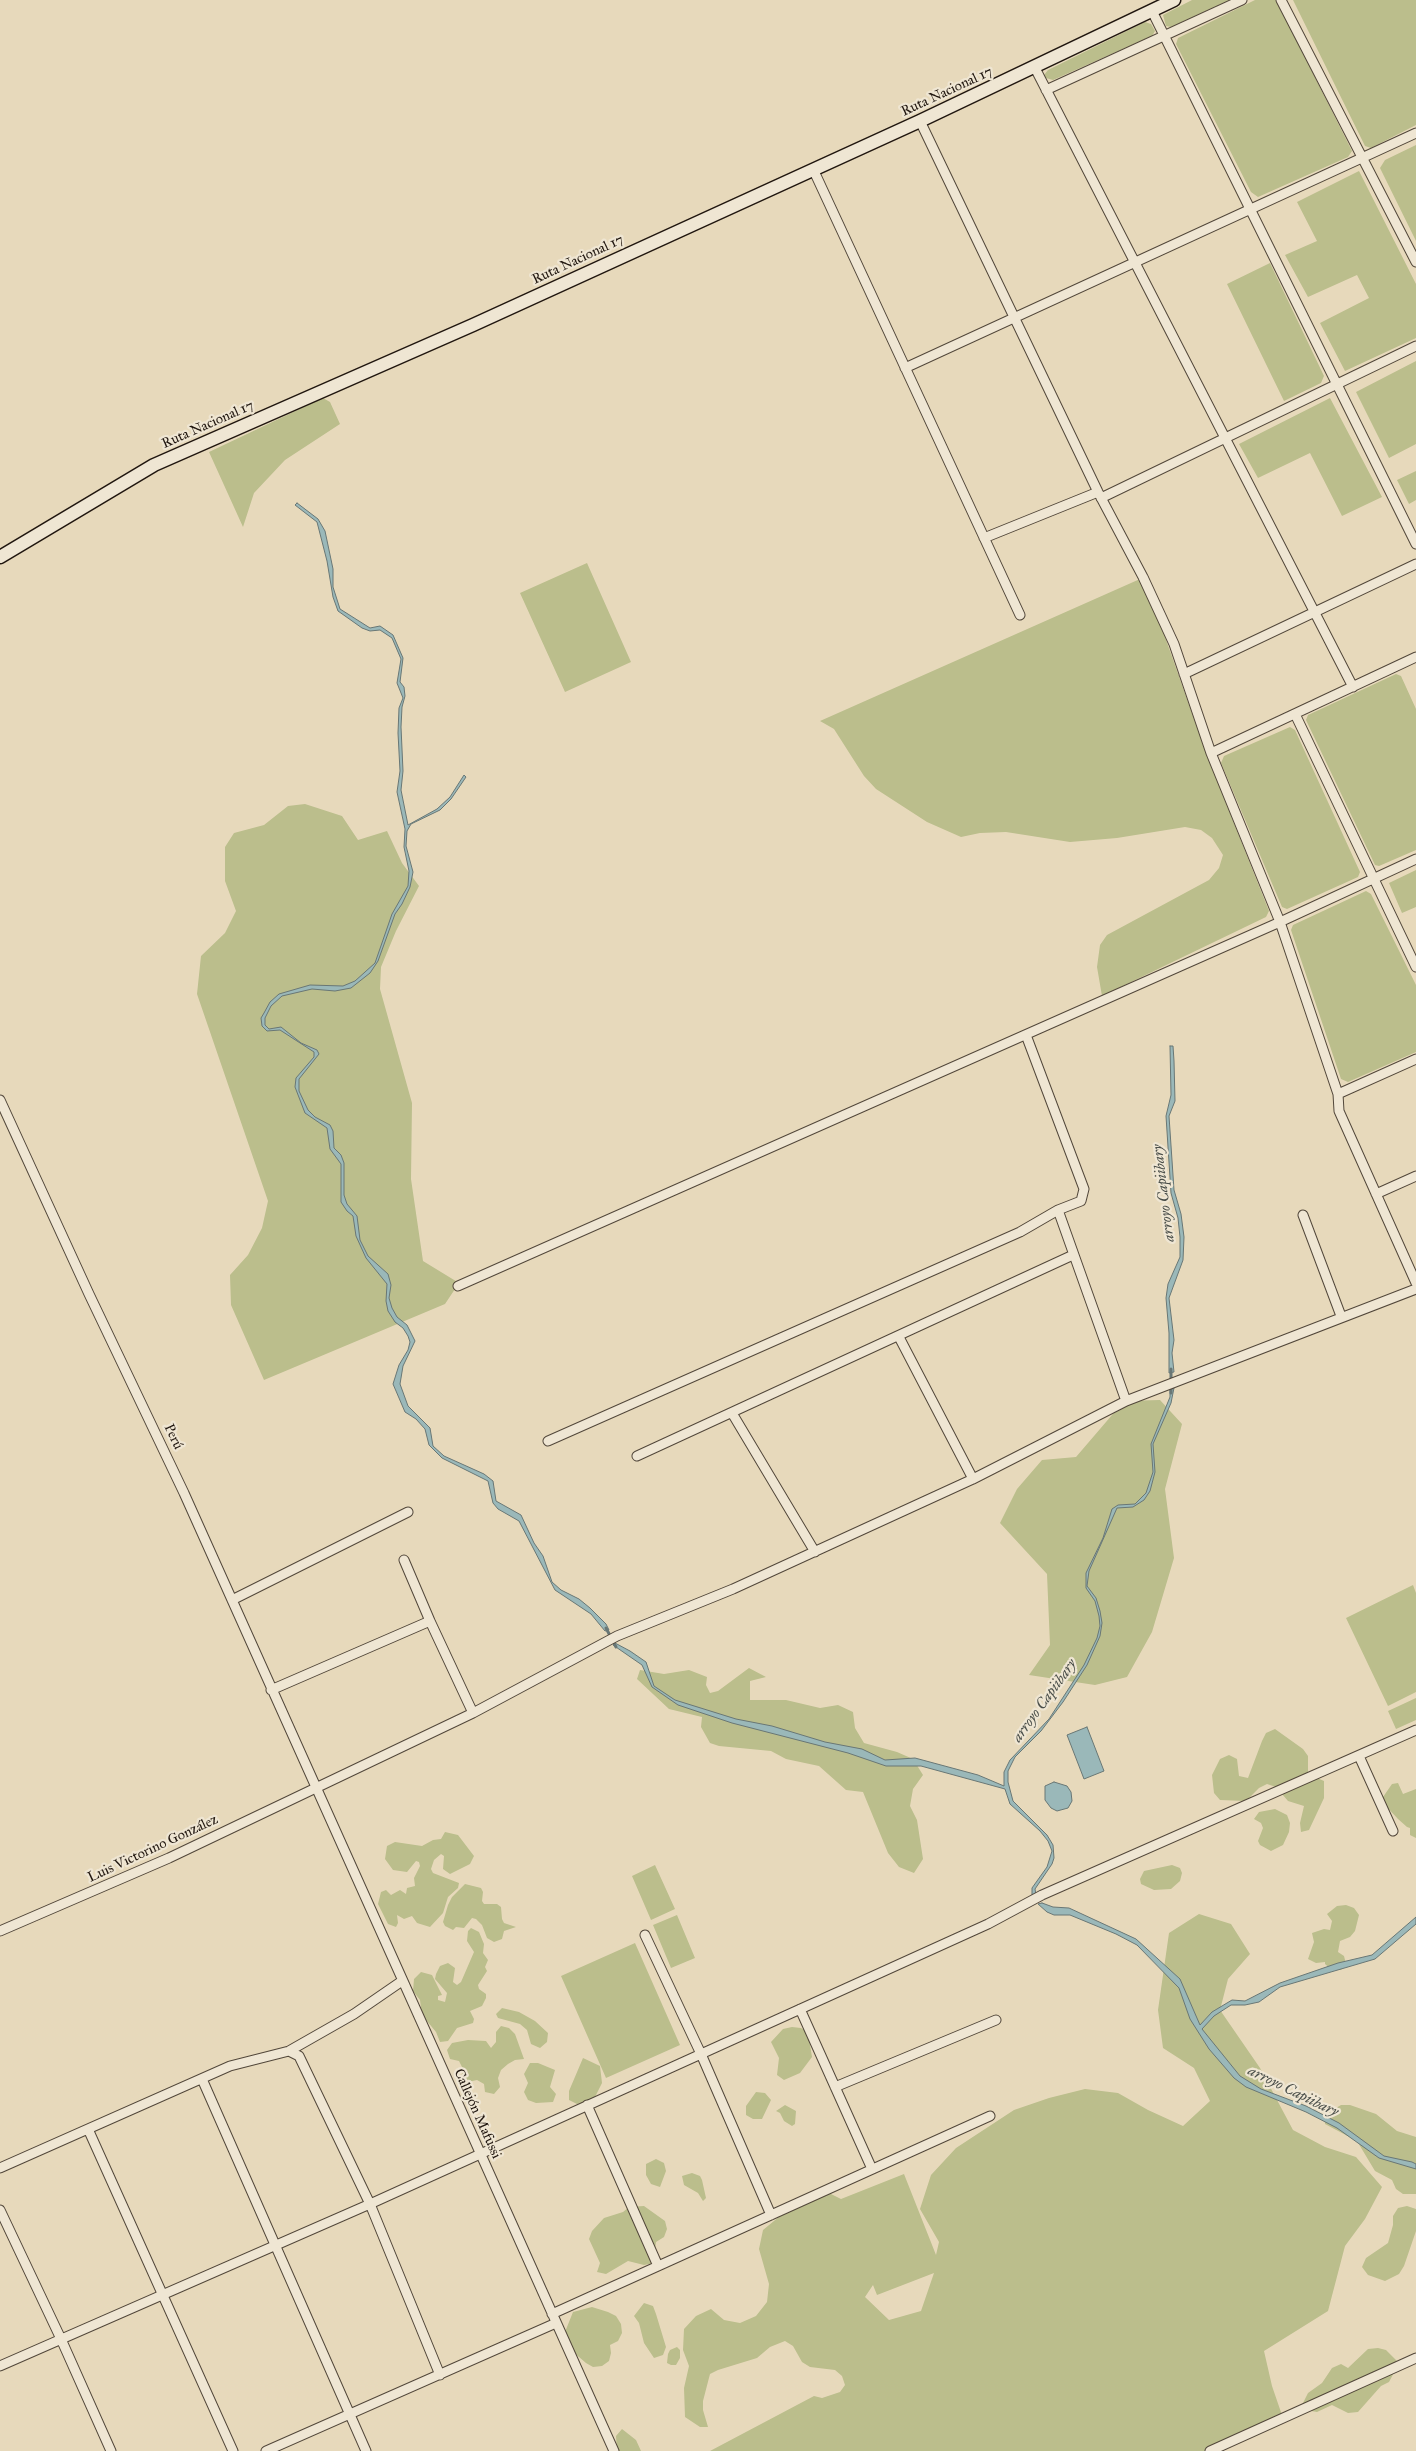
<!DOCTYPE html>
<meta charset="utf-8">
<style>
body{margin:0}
canvas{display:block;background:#e7d9bb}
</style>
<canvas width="1416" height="2451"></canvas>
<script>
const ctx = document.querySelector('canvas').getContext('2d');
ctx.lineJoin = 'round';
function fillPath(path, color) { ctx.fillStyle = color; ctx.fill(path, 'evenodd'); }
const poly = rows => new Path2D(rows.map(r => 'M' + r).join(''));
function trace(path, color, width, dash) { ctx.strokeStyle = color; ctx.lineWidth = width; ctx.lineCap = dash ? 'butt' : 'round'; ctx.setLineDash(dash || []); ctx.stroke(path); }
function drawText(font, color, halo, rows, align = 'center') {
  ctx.font = font + ' "IM FELL Great Primer",serif'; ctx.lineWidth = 4.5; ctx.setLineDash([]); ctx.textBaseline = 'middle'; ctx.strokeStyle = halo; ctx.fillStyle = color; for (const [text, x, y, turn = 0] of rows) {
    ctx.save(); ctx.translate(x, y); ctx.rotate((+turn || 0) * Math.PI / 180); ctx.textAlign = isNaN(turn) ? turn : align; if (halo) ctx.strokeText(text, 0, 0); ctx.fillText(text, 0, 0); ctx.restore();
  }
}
const green = poly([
 [1192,0,1230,0,1171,27,1166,26,1163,15],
 [1255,0,1276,0,1352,151,1348,157,1258,197,1251,192,1176,44,1178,38],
 [1293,0,1416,0,1416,125,1371,148,1365,146],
 [1145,22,1151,24,1155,31,1152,36,1053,80,1046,78,1044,75,1048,70],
 [1416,145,1416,241,1380,168,1385,160],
 [1359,171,1416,284,1416,338,1345,371,1320,323,1369,298,1357,275,1308,297,1285,255,1317,241,1297,202],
 [1270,263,1324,376,1321,383,1284,401,1227,284],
 [1416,361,1416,444,1389,458,1356,392],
 [323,398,330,402,340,424,285,460,254,493,243,527,209,452],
 [1330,398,1382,497,1342,516,1310,453,1258,478,1239,444],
 [1416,471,1416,500,1409,504,1397,480],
 [587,563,631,662,565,692,520,593],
 [1140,579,1164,634,1206,753,1269,911,1266,917,1102,996,1097,967,1100,945,1107,935,1209,880,1219,868,1223,855,1212,838,1201,830,1185,827,1117,838,1070,842,1006,832,980,833,961,837,927,822,876,789,864,776,834,729,820,721],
 [1396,674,1401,676,1416,709,1416,850,1379,866,1375,865,1306,720,1308,715],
 [1290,727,1295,730,1360,872,1358,877,1287,909,1282,907,1221,763,1224,756],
 [305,804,342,816,358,840,387,831,402,863,419,886,396,931,381,967,380,989,412,1103,411,1179,423,1261,459,1283,445,1304,264,1380,231,1305,230,1275,248,1255,262,1228,268,1201,197,994,201,956,225,933,236,911,225,881,225,847,234,833,264,825,288,806],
 [1416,870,1416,907,1402,913,1389,883],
 [1366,891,1371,894,1416,985,1416,1052,1348,1082,1341,1079,1291,930,1293,925],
 [1160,1400,1182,1424,1165,1489,1174,1558,1152,1632,1127,1677,1095,1685,1029,1675,1050,1645,1047,1574,1000,1523,1017,1489,1042,1460,1076,1457,1124,1401],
 [1413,1585,1416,1593,1416,1692,1388,1706,1346,1618],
 [749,1668,766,1677,750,1681,750,1700,786,1700,820,1708,838,1705,853,1712,855,1728,864,1743,897,1752,913,1759,923,1775,913,1789,910,1806,917,1820,923,1859,914,1873,899,1867,888,1853,863,1792,846,1790,819,1766,786,1759,771,1751,719,1746,710,1743,701,1727,702,1717,669,1709,637,1679,640,1670,664,1674,689,1670,707,1677,706,1685,710,1693,718,1691],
 [1416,1698,1416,1720,1396,1729,1388,1711],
 [1275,1729,1303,1749,1308,1756,1308,1774,1324,1781,1324,1798,1309,1830,1301,1832,1300,1823,1304,1806,1288,1801,1276,1787,1267,1784,1259,1788,1246,1801,1220,1800,1214,1793,1212,1775,1220,1759,1229,1755,1237,1759,1239,1776,1248,1778,1262,1741,1266,1733],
 [1398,1783,1403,1794,1416,1789,1416,1838,1410,1835,1410,1828,1407,1827,1398,1819,1385,1805,1383,1797,1392,1784],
 [1275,1809,1287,1815,1290,1823,1289,1832,1283,1845,1271,1851,1260,1845,1258,1841,1263,1828,1261,1823,1254,1819,1259,1812],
 [445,1832,458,1835,474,1856,470,1864,450,1874,443,1869,444,1856,441,1854,434,1860,431,1869,433,1873,459,1883,458,1888,448,1897,443,1913,430,1927,417,1923,412,1916,404,1919,397,1915,398,1923,396,1927,388,1924,378,1904,381,1892,386,1890,391,1895,400,1890,406,1894,407,1888,415,1886,414,1878,420,1866,419,1862,416,1861,407,1872,393,1870,385,1859,387,1846,395,1842,422,1846,433,1840,441,1839],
 [655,1865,675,1909,651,1920,632,1876],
 [1172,1865,1180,1868,1182,1873,1180,1881,1171,1889,1154,1890,1141,1884,1140,1879,1144,1871],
 [465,1884,481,1888,483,1892,482,1901,484,1904,497,1904,501,1907,502,1919,504,1923,516,1927,504,1931,502,1939,494,1942,487,1938,482,1925,476,1919,472,1918,464,1928,456,1927,453,1930,445,1926,443,1922,448,1905,452,1897],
 [1346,1905,1354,1908,1359,1915,1355,1931,1350,1937,1340,1941,1338,1952,1344,1956,1346,1964,1341,1970,1332,1970,1325,1964,1325,1962,1316,1963,1308,1959,1314,1942,1312,1933,1324,1929,1330,1930,1332,1921,1327,1914,1337,1906],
 [1199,1914,1231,1924,1250,1954,1228,1979,1220,2010,1260,2068,1293,2130,1325,2147,1356,2157,1382,2187,1365,2219,1345,2246,1328,2311,1264,2351,1272,2386,1284,2421,1211,2451,710,2451,814,2396,822,2398,840,2392,845,2385,842,2376,835,2370,810,2367,802,2362,793,2346,785,2341,770,2347,757,2358,718,2370,710,2374,703,2401,703,2410,708,2427,700,2427,685,2417,684,2388,689,2366,683,2350,684,2329,696,2316,711,2309,724,2320,740,2323,756,2316,767,2302,769,2284,759,2249,763,2230,791,2207,823,2190,841,2199,904,2174,936,2255,939,2242,920,2209,931,2175,956,2148,1014,2110,1049,2098,1085,2089,1118,2093,1148,2110,1183,2126,1210,2101,1194,2068,1163,2048,1158,2010,1169,1933],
 [934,2273,921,2311,889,2320,865,2297,873,2285,877,2295],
 [677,1915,695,1958,671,1968,653,1925],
 [471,1928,479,1932,484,1944,483,1953,488,1960,485,1967,487,1971,478,1985,479,1989,486,1994,486,1998,482,2006,470,2011,474,2019,473,2023,457,2028,448,2041,440,2042,436,2032,422,2015,420,2000,413,1991,414,1979,421,1972,432,1975,442,1995,438,1996,438,2000,445,2002,447,1993,435,1979,436,1974,440,1966,448,1963,455,1968,453,1982,457,1985,461,1982,474,1952,467,1941,468,1931],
 [635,1943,680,2045,606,2078,561,1976],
 [502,2008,519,2012,535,2021,548,2033,547,2042,540,2048,531,2044,527,2030,520,2024,498,2018,496,2014],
 [501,2026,509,2028,515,2034,524,2059,515,2060,508,2064,501,2070,498,2078,500,2087,494,2094,485,2092,484,2084,477,2080,468,2082,461,2078,463,2069,459,2061,450,2059,447,2050,452,2043,468,2040,486,2041,491,2048,496,2042,496,2032],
 [792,2027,801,2028,808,2032,812,2057,800,2073,784,2080,777,2075,779,2058,771,2042,783,2029],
 [583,2058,600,2066,602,2083,594,2099,586,2103,577,2104,569,2100,569,2091],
 [530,2063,538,2063,555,2070,550,2087,556,2094,553,2102,536,2103,528,2100,524,2092,528,2083,524,2074],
 [756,2092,765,2093,771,2100,762,2119,753,2119,746,2115,746,2106],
 [785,2105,796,2111,795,2124,792,2126,784,2121,780,2113,776,2111],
 [1341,2105,1350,2105,1376,2114,1397,2131,1416,2137,1416,2194,1403,2194,1396,2189,1392,2180,1375,2171,1357,2141,1325,2124,1324,2115],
 [656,2159,664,2163,666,2171,660,2187,651,2184,646,2175,646,2164],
 [692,2173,700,2176,702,2180,706,2198,703,2201,698,2193,684,2185,682,2176],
 [644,2206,665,2221,667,2229,664,2237,656,2242,655,2250,660,2258,653,2263,644,2265,628,2261,606,2274,597,2272,600,2263,589,2239,592,2231,604,2218,623,2212,629,2207],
 [1407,2206,1416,2209,1416,2231,1404,2266,1399,2274,1385,2281,1368,2275,1362,2267,1366,2258,1388,2243,1393,2225,1393,2216,1398,2208],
 [644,2303,653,2306,656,2314,666,2347,663,2355,654,2358,644,2343,639,2323,634,2316],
 [592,2307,608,2312,616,2316,621,2324,622,2333,618,2341,610,2345,611,2353,609,2361,602,2366,593,2367,586,2363,565,2345,563,2337,573,2312],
 [677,2347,680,2350,680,2358,676,2365,671,2365,667,2363,668,2354,670,2350],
 [1378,2348,1386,2350,1399,2363,1389,2382,1381,2386,1358,2412,1348,2413,1332,2405,1317,2412,1300,2409,1308,2393,1322,2383,1332,2368,1341,2364,1348,2368,1368,2349],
 [622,2429,636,2440,641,2451,617,2451,616,2436]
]);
const water = poly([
 [297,503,318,519,325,531,333,569,333,587,340,609,370,628,380,626,393,635,403,658,400,682,404,687,405,696,402,707,401,727,403,771,401,790,408,825,437,809,450,797,464,775,466,777,451,799,440,810,411,824,407,831,406,846,413,872,410,887,402,904,395,914,378,961,370,973,351,988,335,991,312,989,282,996,271,1006,265,1018,265,1025,269,1029,281,1027,301,1043,317,1050,319,1054,299,1079,299,1091,308,1110,315,1117,330,1125,333,1131,334,1148,341,1155,344,1163,344,1195,347,1204,357,1216,360,1240,368,1256,388,1274,391,1285,389,1298,392,1308,397,1317,407,1325,415,1341,403,1366,400,1384,408,1406,430,1428,433,1446,444,1456,484,1474,493,1481,496,1501,521,1515,534,1543,543,1556,552,1582,561,1590,579,1599,590,1608,606,1624,609,1630,605,1631,591,1614,555,1590,519,1521,498,1509,493,1503,488,1481,442,1458,429,1445,425,1429,416,1419,405,1412,393,1384,399,1365,408,1350,410,1342,408,1336,403,1328,395,1322,388,1311,386,1301,387,1284,366,1258,356,1236,353,1216,347,1211,341,1202,341,1164,330,1149,327,1128,305,1113,295,1087,296,1078,314,1057,314,1052,280,1030,267,1031,262,1026,261,1018,264,1013,270,1002,279,994,310,985,343,986,355,981,375,963,392,914,408,886,409,871,404,847,405,829,397,792,400,771,398,733,399,708,403,698,397,683,401,659,392,638,380,630,370,631,362,628,338,611,333,597,327,561,317,522,295,505,297,503],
 [1170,1046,1173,1046,1174,1061,1175,1101,1169,1116,1174,1190,1181,1214,1184,1237,1183,1260,1169,1298,1174,1340,1172,1353,1174,1372,1169,1373,1169,1333,1166,1298,1168,1284,1180,1257,1180,1237,1178,1218,1171,1193,1166,1116,1171,1095,1170,1046],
 [1174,1388,1171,1403,1153,1444,1155,1472,1150,1491,1144,1500,1133,1507,1117,1508,1089,1571,1087,1586,1096,1598,1100,1611,1102,1623,1100,1636,1087,1665,1063,1702,1041,1731,1015,1757,1008,1771,1008,1782,1013,1801,1047,1835,1053,1845,1054,1858,1052,1864,1035,1889,1036,1895,1032,1896,1032,1888,1047,1867,1052,1851,1048,1841,1040,1831,1010,1804,1005,1789,921,1766,886,1766,848,1753,732,1723,678,1705,652,1687,642,1665,613,1645,615,1643,630,1651,646,1662,654,1686,675,1700,736,1719,772,1726,825,1742,862,1749,885,1760,915,1758,978,1775,1004,1786,1004,1772,1010,1760,1049,1719,1084,1665,1097,1638,1100,1626,1099,1616,1095,1601,1086,1588,1086,1573,1103,1538,1112,1509,1118,1505,1135,1504,1146,1493,1153,1472,1151,1444,1170,1397,1170,1390,1174,1388],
 [1087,1727,1104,1771,1084,1779,1067,1735,1087,1727],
 [1054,1782,1067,1786,1071,1792,1072,1801,1068,1808,1057,1811,1051,1808,1045,1800,1045,1786,1054,1782],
 [1042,1903,1053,1907,1069,1908,1136,1939,1180,1979,1200,2025,1212,2012,1232,2000,1245,2001,1280,1983,1338,1963,1372,1955,1416,1917,1416,1924,1375,1959,1280,1987,1259,2002,1245,2005,1231,2005,1214,2016,1202,2029,1240,2076,1261,2089,1306,2106,1339,2123,1384,2156,1412,2162,1416,2164,1416,2169,1379,2158,1337,2128,1306,2112,1246,2087,1234,2078,1209,2049,1190,2019,1179,1988,1137,1945,1116,1934,1070,1915,1054,1915,1047,1912,1038,1904,1042,1903]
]);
const stream = poly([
 [1171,1393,1171,1369],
 [606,1628,616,1647]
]);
const street = poly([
 [1281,0,1416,262],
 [1152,11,1416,544],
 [1035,68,1353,687],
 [1046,90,1242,0],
 [920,121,1098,492,1143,577,1174,644,1211,753,1280,922,1338,1094,1339,1111,1416,1283],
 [813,169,1020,615],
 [905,368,1416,133],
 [1101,498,1416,346],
 [984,538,1098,492],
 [1184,674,1416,564],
 [1295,714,1416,967],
 [1211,753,1416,657],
 [1338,1094,1416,1059],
 [0,1100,89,1294,184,1493,614,2451],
 [1376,1194,1416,1176],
 [1058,1210,1126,1401],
 [1303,1215,1341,1316],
 [458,1286,1280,922,1416,859],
 [899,1337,973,1479],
 [732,1413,815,1552],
 [548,1441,1020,1232,1058,1210,1081,1201,1084,1189,1026,1035],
 [637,1456,1073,1255],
 [404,1560,430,1621],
 [232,1600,408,1512],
 [271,1690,430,1621,473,1713],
 [1359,1756,1393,1831],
 [0,1931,169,1858,473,1713,617,1636,733,1589,973,1479,1126,1401,1416,1289],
 [645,1935,701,2054,771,2215],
 [800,2009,872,2169],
 [289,2051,299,2056,370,2204,440,2375],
 [202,2079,366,2451],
 [835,2087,996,2020],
 [587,2105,658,2266],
 [88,2129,233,2451],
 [0,2168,230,2066,289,2051,354,2014,402,1981],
 [0,2210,61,2339,111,2451],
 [552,2314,990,2116],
 [0,2366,370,2204,988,1924,1042,1895,1416,1730],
 [266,2451,556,2323],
 [1210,2451,1416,2358]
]);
const secondary = poly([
 [0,557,154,465,473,325,920,121,1174,0]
]);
const streetNames = [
 ["Ruta Nacional 17",947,92,-25],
 ["Ruta Nacional 17",578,260,-25],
 ["Ruta Nacional 17",208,425,-24],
 ["Perú",173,1437,65],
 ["Luis Victorino González",153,1849,-25],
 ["Callejón Mafussi",477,2114,66]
];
const waterNames = [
 ["arroyo Capiibary",1164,1193,-97],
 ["arroyo Capiibary",1045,1701,-54],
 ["arroyo Capiibary",1293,2092,26]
];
fillPath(green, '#bbbe8c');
fillPath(water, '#9ab8b9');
trace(water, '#697775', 1);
trace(stream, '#697775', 3);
trace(street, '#52473a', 11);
trace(secondary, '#20160f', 15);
trace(street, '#efe6d3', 9);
trace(secondary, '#efe6d3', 12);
drawText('14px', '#20160f', '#efe6d3', streetNames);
drawText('italic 15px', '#4b4f4a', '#efe6d3', waterNames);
</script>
